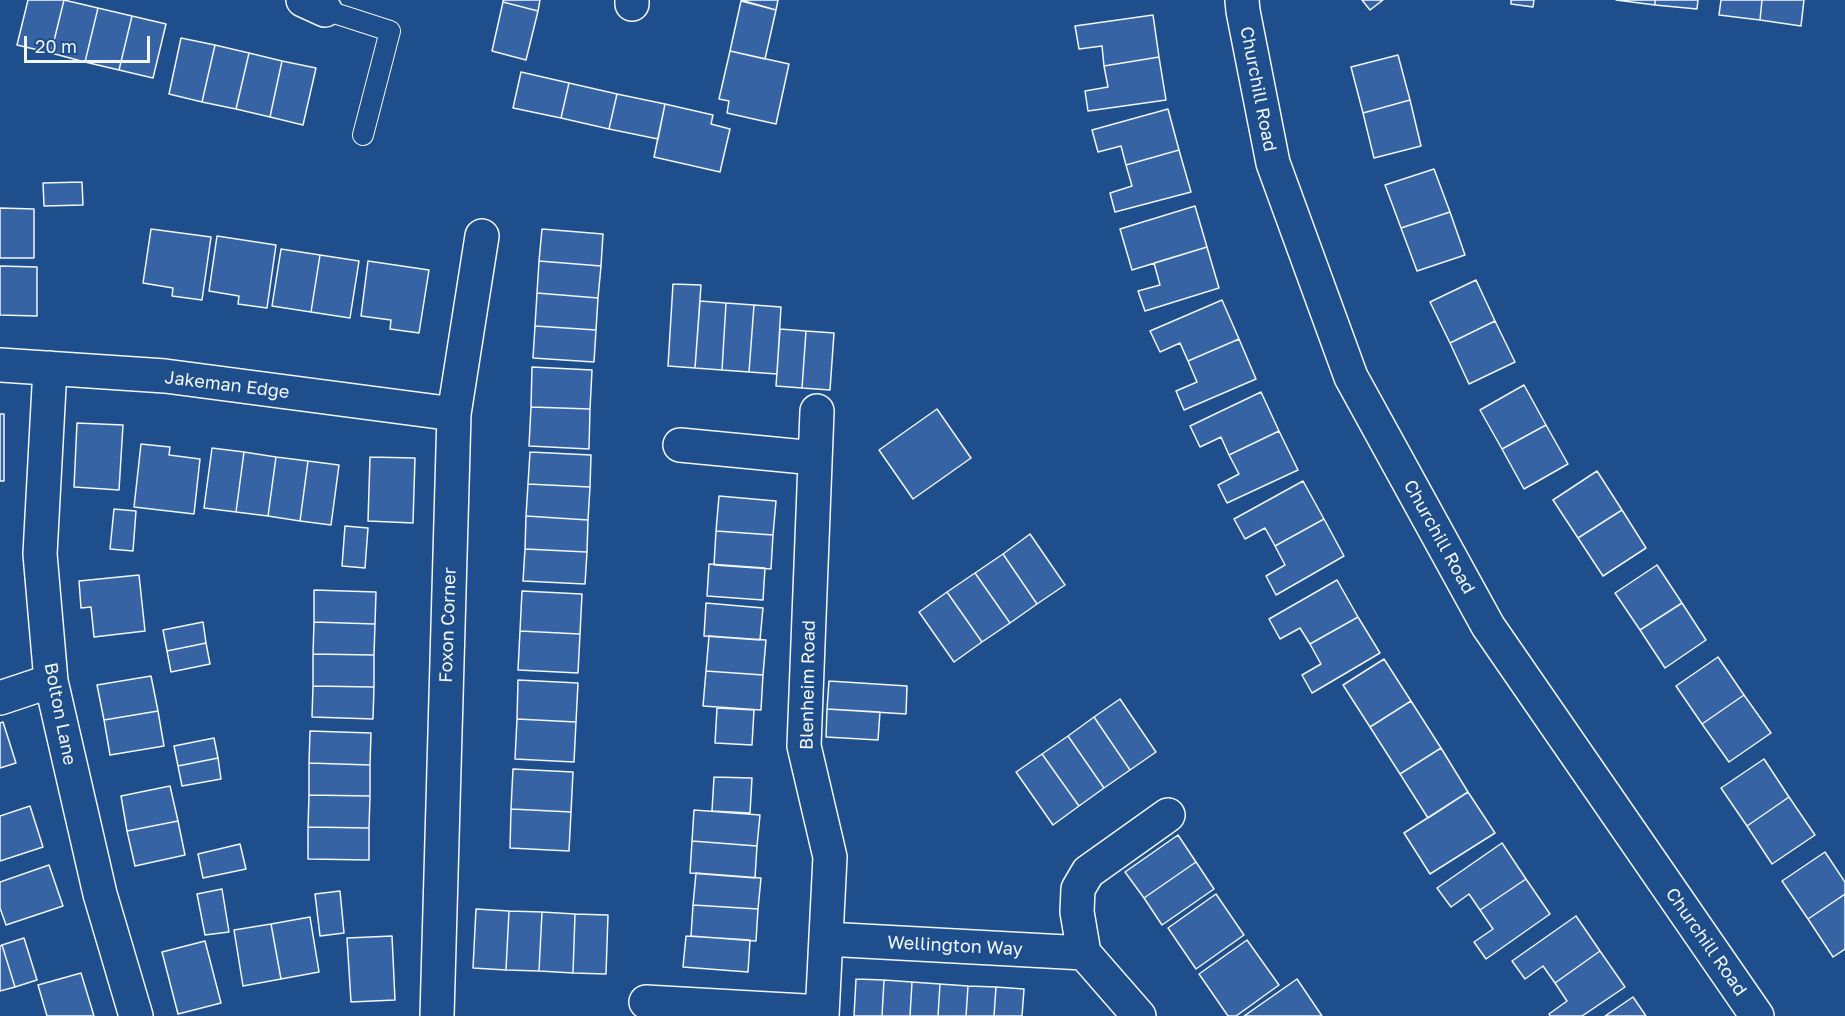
<!DOCTYPE html>
<style>
body{margin:0}
#map{position:relative;width:1845px;height:1016px;overflow:hidden;background:#1f4e8c;font-family:"Golos Text",sans-serif}
canvas{display:block}
.scale{position:absolute;left:24px;top:36px;width:126px;height:27px;box-sizing:border-box;border:3px solid #f2f6ff;border-top:0;padding-left:8px;font-size:18px;line-height:21px;white-space:nowrap;color:#f2f6ff;-webkit-text-stroke:4px #1f4e8c;paint-order:stroke}
</style>
<div id="map">
<canvas width="1845" height="1016"></canvas>
<div class="scale">20 m</div>
</div>
<script>
const ctx = document.querySelector('canvas').getContext('2d');
ctx.lineJoin = 'round';
function fillPath(path, color) { ctx.fillStyle = color; ctx.fill(path, 'evenodd'); }
const poly = rows => new Path2D(rows.map(r => 'M' + r).join(''));
function trace(path, color, width, dash) { ctx.strokeStyle = color; ctx.lineWidth = width; ctx.lineCap = dash ? 'butt' : 'round'; ctx.setLineDash(dash || []); ctx.stroke(path); }
function drawText(font, color, halo, rows, align = 'center') {
  ctx.font = font + ' "Golos Text",sans-serif'; ctx.lineWidth = 4.5; ctx.setLineDash([]); ctx.textBaseline = 'middle'; ctx.strokeStyle = halo; ctx.fillStyle = color; for (const [text, x, y, turn = 0] of rows) {
    ctx.save(); ctx.translate(x, y); ctx.rotate((+turn || 0) * Math.PI / 180); ctx.textAlign = isNaN(turn) ? turn : align; if (halo) ctx.strokeText(text, 0, 0); ctx.fillText(text, 0, 0); ctx.restore();
  }
}
const building = poly([
 [28,0,64,0,51,53,17,45,28,0],
 [64,0,98,8,85,62,51,53,64,0],
 [503,0,540,0,538,11,503,2,503,0],
 [741,0,778,0,776,10,741,0],
 [1362,0,1383,0,1370,10,1362,0],
 [1511,0,1534,0,1533,7,1511,4,1511,0],
 [1616,0,1655,0,1655,5,1616,0],
 [1655,0,1698,0,1697,9,1655,5,1655,0],
 [1721,0,1762,0,1760,20,1719,15,1721,0],
 [1762,0,1804,0,1801,26,1760,20,1762,0],
 [741,1,776,10,765,59,730,51,741,1],
 [503,2,538,11,526,60,492,51,503,2],
 [98,8,132,16,119,70,85,62,98,8],
 [1153,15,1159,57,1104,66,1102,46,1079,49,1075,26,1153,15],
 [132,16,166,24,153,78,119,70,132,16],
 [181,38,215,45,202,102,169,94,181,38],
 [215,45,249,53,236,109,202,102,215,45],
 [730,51,789,64,776,124,727,113,729,101,719,99,730,51],
 [249,53,282,61,270,117,236,109,249,53],
 [1398,55,1410,100,1363,113,1351,67,1398,55],
 [1159,57,1166,100,1088,111,1085,91,1108,87,1104,66,1159,57],
 [282,61,316,68,303,125,270,117,282,61],
 [521,72,569,83,561,118,513,108,521,72],
 [569,83,617,94,609,129,561,118,569,83],
 [617,94,665,104,658,139,609,129,617,94],
 [1410,100,1421,146,1374,158,1363,113,1410,100],
 [665,104,713,115,711,124,730,129,720,172,654,157,665,104],
 [1168,109,1179,150,1126,165,1121,146,1098,152,1092,130,1168,109],
 [1179,150,1191,192,1115,212,1110,193,1132,186,1126,165,1179,150],
 [1434,169,1450,212,1401,228,1385,185,1434,169],
 [82,182,83,205,44,206,43,183,82,182],
 [1195,206,1207,247,1132,270,1120,229,1195,206],
 [0,208,34,209,34,258,0,258,0,208],
 [1450,212,1465,255,1417,271,1401,228,1450,212],
 [151,229,211,237,202,300,172,296,173,288,143,283,151,229],
 [542,229,603,234,601,266,539,261,542,229],
 [217,236,276,245,267,308,238,304,239,296,209,291,217,236],
 [1207,247,1219,288,1145,311,1138,291,1160,285,1154,263,1207,247],
 [281,249,320,255,311,312,272,306,281,249],
 [320,255,359,261,350,318,311,312,320,255],
 [368,261,429,270,419,333,390,329,391,320,361,316,368,261],
 [539,261,601,266,598,298,537,293,539,261],
 [0,266,37,267,37,316,0,315,0,266],
 [1476,280,1495,321,1450,343,1430,302,1476,280],
 [673,284,701,285,695,368,668,366,673,284],
 [537,293,598,298,596,330,535,326,537,293],
 [1222,300,1239,339,1188,361,1180,343,1160,352,1150,331,1222,300],
 [700,301,726,303,722,370,695,368,700,301],
 [726,303,754,305,749,372,722,370,726,303],
 [754,305,781,307,777,374,749,372,754,305],
 [1495,321,1515,362,1469,384,1450,343,1495,321],
 [535,326,596,330,594,362,533,358,535,326],
 [780,329,806,331,802,388,776,386,780,329],
 [806,331,834,333,830,390,802,388,806,331],
 [1239,339,1256,379,1184,410,1176,391,1197,382,1188,361,1239,339],
 [532,367,592,370,590,409,531,407,532,367],
 [1524,385,1546,425,1502,449,1480,410,1524,385],
 [1261,392,1279,431,1229,455,1221,437,1200,447,1190,426,1261,392],
 [531,407,590,409,589,449,529,446,531,407],
 [937,409,971,458,913,499,879,450,937,409],
 [0,414,4,414,4,481,0,481,0,414],
 [77,423,123,425,119,490,74,487,77,423],
 [1546,425,1568,464,1524,489,1502,449,1546,425],
 [1279,431,1298,470,1227,503,1218,485,1239,474,1229,455,1279,431],
 [141,444,170,447,169,455,200,459,194,514,134,507,141,444],
 [212,448,244,452,236,512,204,508,212,448],
 [244,452,276,457,268,516,236,512,244,452],
 [530,452,591,455,590,487,528,484,530,452],
 [276,457,308,461,300,521,268,516,276,457],
 [370,457,415,458,413,523,368,521,370,457],
 [308,461,339,465,331,525,300,521,308,461],
 [1597,471,1622,510,1578,538,1553,500,1597,471],
 [1303,481,1324,519,1275,546,1265,528,1245,539,1234,519,1303,481],
 [528,484,590,487,588,520,526,516,528,484],
 [719,496,776,501,773,535,716,531,719,496],
 [114,509,136,511,133,551,110,549,114,509],
 [1622,510,1646,548,1603,576,1578,538,1622,510],
 [526,516,588,520,587,552,525,549,526,516],
 [1324,519,1344,556,1276,595,1266,576,1285,565,1275,546,1324,519],
 [345,526,368,528,365,568,342,566,345,526],
 [716,531,773,535,771,569,714,565,716,531],
 [1030,534,1065,585,1037,604,1003,554,1030,534],
 [525,549,587,552,585,584,523,581,525,549],
 [1003,554,1037,604,1010,623,975,573,1003,554],
 [709,564,765,568,763,600,707,596,709,564],
 [1657,565,1682,603,1640,630,1615,593,1657,565],
 [975,573,1010,623,982,642,947,592,975,573],
 [139,575,145,631,94,637,91,607,81,608,79,581,139,575],
 [1337,580,1358,617,1310,644,1300,628,1280,639,1269,619,1337,580],
 [314,590,376,592,375,624,314,622,314,590],
 [522,591,582,594,580,634,520,631,522,591],
 [947,592,982,642,954,662,919,612,947,592],
 [706,603,763,608,760,640,704,636,706,603],
 [1682,603,1706,640,1665,668,1640,630,1682,603],
 [1358,617,1380,653,1312,693,1302,675,1321,664,1310,644,1358,617],
 [203,622,206,643,167,651,163,630,203,622],
 [314,622,375,624,374,655,313,654,314,622],
 [520,631,580,634,578,673,518,670,520,631],
 [709,636,766,640,763,675,706,671,709,636],
 [206,643,210,664,171,672,167,651,206,643],
 [313,654,374,655,374,687,313,686,313,654],
 [1718,657,1744,695,1702,724,1676,686,1718,657],
 [1384,659,1411,701,1370,727,1343,685,1384,659],
 [706,671,763,675,761,710,703,706,706,671],
 [151,676,158,711,104,720,97,685,151,676],
 [518,680,578,683,576,722,517,719,518,680],
 [829,681,907,686,906,714,827,709,829,681],
 [313,686,374,687,373,719,312,717,313,686],
 [1744,695,1771,733,1729,762,1702,724,1744,695],
 [1120,699,1156,752,1130,770,1094,717,1120,699],
 [1411,701,1441,748,1400,774,1370,727,1411,701],
 [717,708,754,710,752,745,715,743,717,708],
 [827,709,880,712,878,740,826,737,827,709],
 [158,711,164,746,110,755,104,720,158,711],
 [1094,717,1130,770,1104,788,1068,736,1094,717],
 [517,719,576,722,574,762,515,759,517,719],
 [3,722,16,763,0,768,0,723,3,722],
 [310,731,371,733,370,765,309,763,310,731],
 [1068,736,1104,788,1079,806,1042,754,1068,736],
 [214,738,218,758,178,766,174,746,214,738],
 [1441,748,1468,792,1428,818,1400,774,1441,748],
 [1042,754,1079,806,1053,825,1016,772,1042,754],
 [218,758,221,779,182,786,178,766,218,758],
 [1764,759,1789,797,1747,826,1721,788,1764,759],
 [309,763,370,765,370,796,309,795,309,763],
 [513,769,573,772,571,812,511,809,513,769],
 [714,777,752,778,750,813,712,811,714,777],
 [170,786,178,821,127,831,121,796,170,786],
 [1468,792,1495,833,1430,874,1404,833,1468,792],
 [309,795,370,796,369,828,308,827,309,795],
 [1789,797,1815,835,1772,864,1747,826,1789,797],
 [30,806,43,847,0,861,0,816,30,806],
 [511,809,571,812,569,851,510,848,511,809],
 [694,810,760,815,757,846,692,841,694,810],
 [178,821,185,855,135,866,127,831,178,821],
 [308,827,369,828,369,860,308,859,308,827],
 [1178,835,1196,862,1144,898,1125,872,1178,835],
 [692,841,757,846,755,878,690,873,692,841],
 [1502,843,1526,879,1480,910,1469,894,1451,907,1437,888,1502,843],
 [240,844,246,869,203,878,198,854,240,844],
 [1825,852,1845,882,1845,894,1808,919,1782,881,1825,852],
 [1196,862,1214,889,1162,925,1144,898,1196,862],
 [49,865,63,906,6,925,0,908,0,882,49,865],
 [696,873,761,878,758,909,693,905,696,873],
 [1526,879,1550,914,1486,959,1474,942,1493,929,1480,910,1526,879],
 [222,889,229,932,205,935,197,894,222,889],
 [340,891,344,933,320,936,315,894,340,891],
 [1216,894,1244,935,1196,969,1168,928,1216,894],
 [1845,894,1845,949,1833,957,1808,919,1845,894],
 [693,905,758,909,756,941,691,936,693,905],
 [476,909,509,911,506,970,473,968,476,909],
 [509,911,542,912,539,971,506,970,509,911],
 [542,912,575,914,573,973,539,971,542,912],
 [575,914,608,915,606,974,573,973,575,914],
 [1576,916,1600,951,1555,983,1543,966,1525,979,1512,961,1576,916],
 [310,917,319,972,281,979,271,924,310,917],
 [271,924,281,979,243,986,234,930,271,924],
 [392,936,395,1000,351,1002,347,938,392,936],
 [686,936,750,940,748,972,683,967,686,936],
 [24,938,37,980,15,987,2,945,24,938],
 [1247,940,1279,985,1236,1016,1228,1016,1199,974,1247,940],
 [205,941,221,1003,178,1014,162,952,205,941],
 [2,945,15,987,0,991,0,946,2,945],
 [1600,951,1625,987,1582,1016,1550,1016,1549,1014,1567,1001,1555,983,1600,951],
 [81,973,94,1016,47,1016,38,985,81,973],
 [856,979,884,980,882,1016,854,1016,856,979],
 [1297,979,1322,1016,1244,1016,1297,979],
 [884,980,912,982,910,1016,882,1016,884,980],
 [912,982,940,984,938,1016,910,1016,912,982],
 [940,984,968,986,966,1016,938,1016,940,984],
 [968,986,996,987,994,1016,966,1016,968,986],
 [996,987,1024,989,1022,1016,994,1016,996,987],
 [1633,997,1646,1016,1605,1016,1633,997]
]);
const lane = poly([
 [325,10,390,31,363,135]
]);
const street = poly([
 [303,0,325,10],
 [1242,0,1243,11,1273,163,1351,377,1488,626,1757,1016],
 [632,4,632,0],
 [0,365,165,376,454,414],
 [50,368,40,554,51,681,100,894,136,1016],
 [817,411,804,746,830,857,822,1016],
 [680,445,815,458],
 [0,698,51,681],
 [826,939,1084,953,1139,1016],
 [1084,953,1077,912,1078,889,1088,872,1168,815],
 [646,1002,822,1012],
 [437,1016,454,414,482,236]
]);
const streetNames = [
 ["Churchill Road",1258,89,79],
 ["Jakeman Edge",227,385,7],
 ["Churchill Road",1439,537,61],
 ["Foxon Corner",448,625,-88],
 ["Blenheim Road",808,685,-89],
 ["Bolton Lane",60,714,79],
 ["Churchill Road",1706,942,55],
 ["Wellington Way",955,946,3]
];
fillPath(building, '#3563a3');
trace(building, '#f2f6ff', 1.5);
trace(lane, '#f2f6ff', 22);
trace(street, '#f2f6ff', 36);
trace(lane, '#1f4e8c', 20);
trace(street, '#1f4e8c', 33);
drawText('18px', '#f2f6ff', '#1f4e8c', streetNames);
</script>
